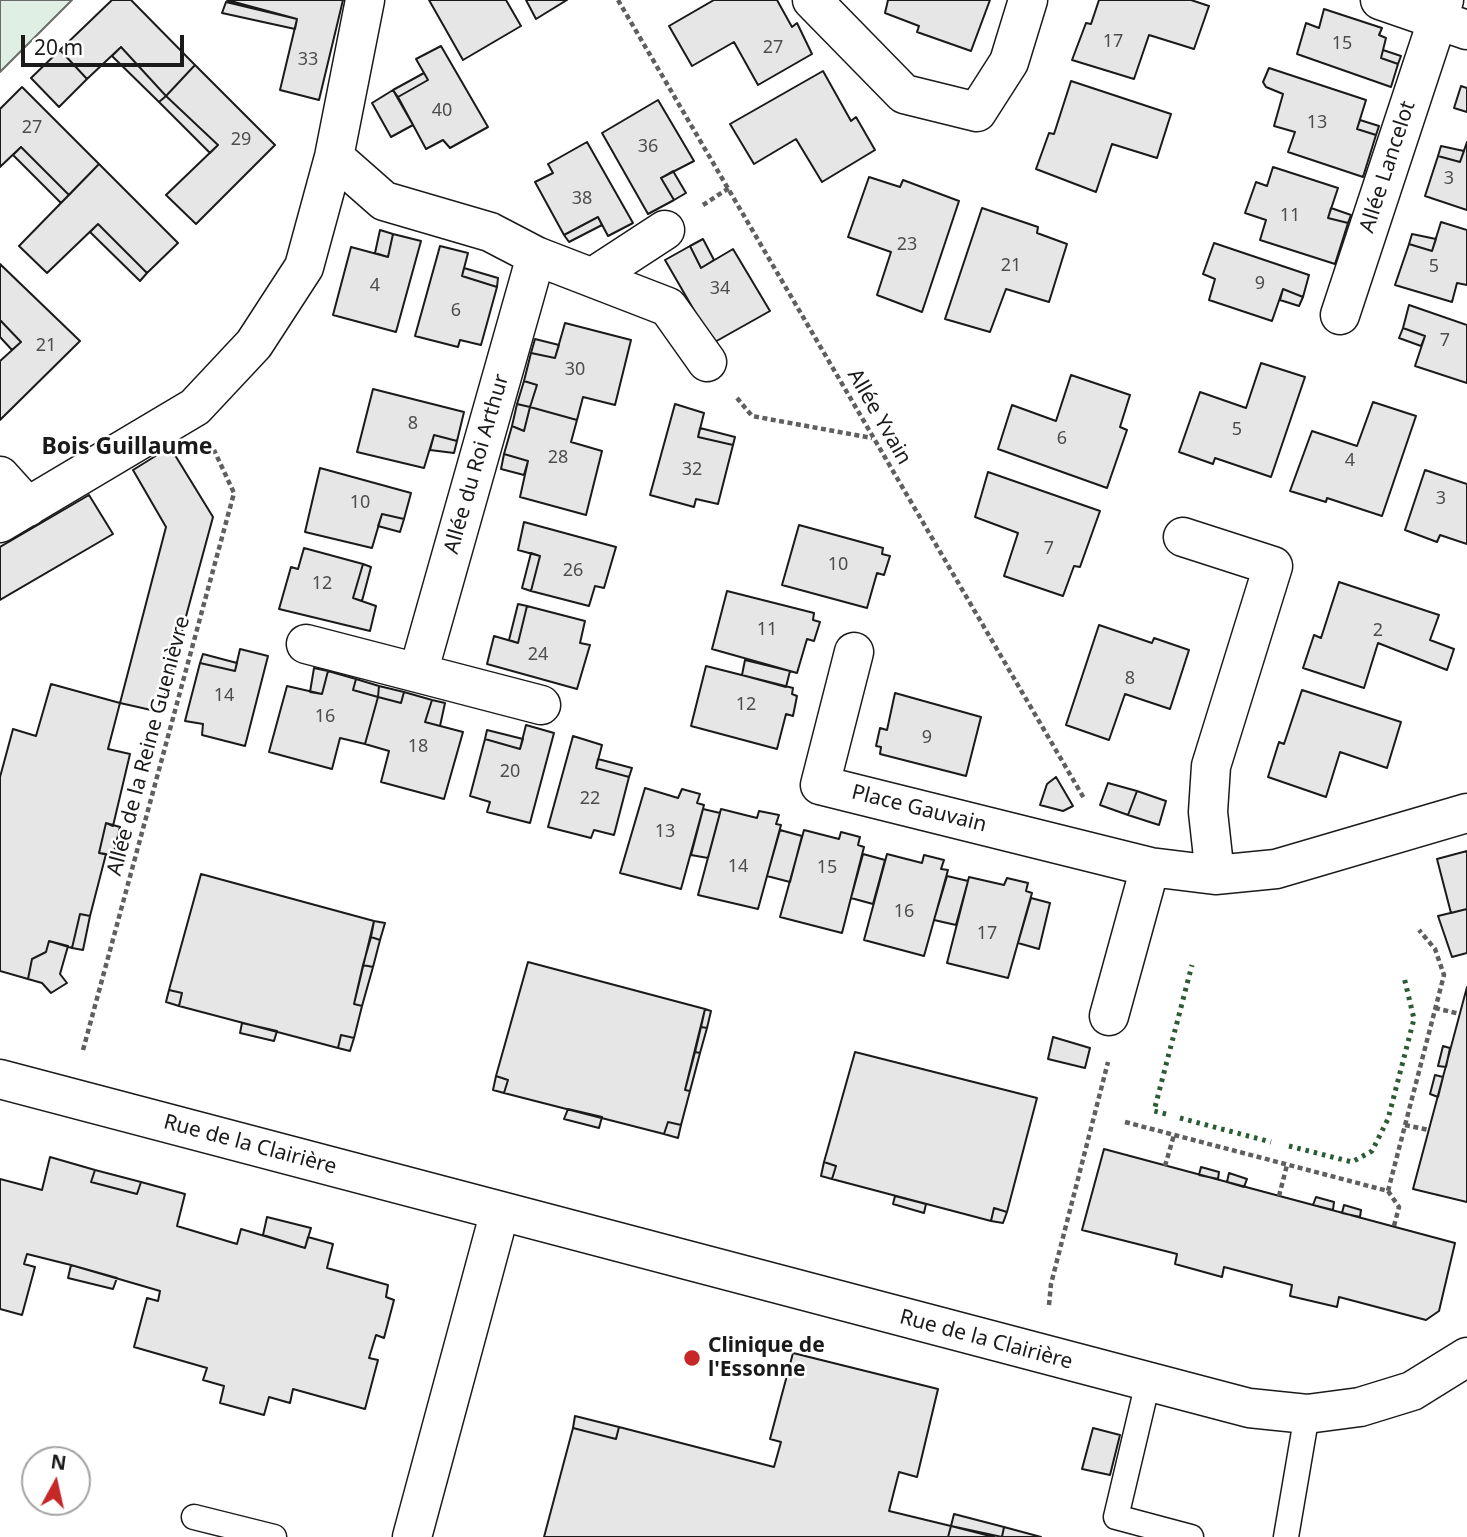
<!DOCTYPE html>
<meta charset="utf-8">
<style>
body{margin:0}
#map{position:relative;width:1467px;height:1537px;overflow:hidden;background:#fff;font-family:"Noto Sans",sans-serif}
canvas{display:block}
.north{position:absolute;left:21px;top:1446px;width:70px;height:70px;box-sizing:border-box;background:#fff;border:2px solid #a3a3a3;border-radius:50%;rotate:8deg;font-size:19px;font-weight:700;line-height:28px;text-align:center;color:#1a1a1a}
.north::after{content:'';display:block;margin:auto;width:24px;height:32px;background:#c62828;clip-path:polygon(50% 0,100% 100%,50% 72%,0 100%)}
.scale{position:absolute;left:21px;top:35px;width:163px;height:32px;box-sizing:border-box;border:4px solid #1a1a1a;border-top:0;padding-left:9px;font-size:21px;line-height:24px;white-space:nowrap;color:#1a1a1a;-webkit-text-stroke:5px #fff;paint-order:stroke}
</style>
<div id="map">
<canvas width="1467" height="1537"></canvas>
<div class="north">N</div>
<div class="scale">20 m</div>
</div>
<script>
const ctx = document.querySelector('canvas').getContext('2d');
ctx.lineJoin = 'round';
function fillPath(path, color) { ctx.fillStyle = color; ctx.fill(path, 'evenodd'); }
const poly = rows => new Path2D(rows.map(r => 'M' + r).join(''));
function trace(path, color, width, dash) { ctx.strokeStyle = color; ctx.lineWidth = width; ctx.lineCap = dash ? 'butt' : 'round'; ctx.setLineDash(dash || []); ctx.stroke(path); }
function drawText(font, color, halo, rows, align = 'center') {
  ctx.font = font + ' "Noto Sans",sans-serif'; ctx.lineWidth = 5; ctx.setLineDash([]); ctx.textBaseline = 'middle'; ctx.strokeStyle = halo; ctx.fillStyle = color; for (const [text, x, y, turn = 0] of rows) {
    ctx.save(); ctx.translate(x, y); ctx.rotate((+turn || 0) * Math.PI / 180); ctx.textAlign = isNaN(turn) ? turn : align; if (halo) ctx.strokeText(text, 0, 0); ctx.fillText(text, 0, 0); ctx.restore();
  }
}
const green = poly([
 [0,0,72,0,0,72,0,0]
]);
const building = poly([
 [112,0,131,0,195,65,166,96,121,47,87,79,60,50,112,0],
 [227,0,343,0,319,100,280,90,297,19,227,0],
 [429,0,506,0,521,26,463,60,429,0],
 [526,0,567,0,536,19,526,0],
 [714,0,777,0,792,27,797,23,812,54,758,85,734,42,692,66,669,26,714,0],
 [888,0,990,0,971,51,917,32,919,26,885,13,888,0],
 [1099,0,1191,0,1209,6,1194,49,1149,35,1134,79,1072,60,1086,23,1091,24,1099,0],
 [226,2,297,19,295,29,222,13,226,2],
 [1324,9,1382,28,1379,35,1386,38,1381,58,1398,64,1391,87,1297,54,1306,23,1319,28,1324,9],
 [441,46,488,127,450,148,443,140,426,149,398,97,428,80,416,59,441,46],
 [121,47,166,96,159,102,112,56,121,47],
 [60,50,87,79,59,107,31,78,60,50],
 [1383,50,1401,56,1398,64,1381,58,1383,50],
 [195,65,275,145,196,224,166,195,218,145,166,96,195,65],
 [1269,68,1366,100,1357,129,1376,135,1363,177,1288,152,1295,132,1274,126,1283,94,1266,87,1263,82,1269,68],
 [823,71,851,121,856,117,875,150,822,182,796,139,754,164,730,124,823,71],
 [424,73,428,80,398,97,393,90,424,73],
 [1071,81,1171,114,1157,158,1112,144,1096,192,1036,169,1049,133,1054,134,1071,81],
 [1461,86,1467,88,1467,112,1454,108,1461,86],
 [22,87,99,164,69,195,21,147,0,167,0,109,22,87],
 [393,90,413,125,391,137,372,103,393,90],
 [166,96,218,145,210,153,159,102,166,96],
 [658,100,694,161,661,178,674,200,648,214,602,133,658,100],
 [1360,120,1379,126,1376,135,1357,129,1360,120],
 [587,142,633,223,608,236,598,217,564,235,535,182,553,173,548,164,587,142],
 [1467,142,1467,210,1425,196,1438,156,1460,162,1467,142],
 [1441,146,1464,151,1460,162,1438,156,1441,146],
 [21,147,69,195,61,203,13,155,21,147],
 [99,164,178,243,147,273,98,224,47,273,19,246,99,164],
 [1273,167,1338,188,1328,218,1348,223,1335,264,1260,240,1266,220,1245,213,1256,182,1267,186,1273,167],
 [673,171,686,193,674,200,661,178,673,171],
 [869,177,900,187,903,180,959,201,922,312,877,295,891,252,848,237,869,177],
 [982,208,1038,227,1037,233,1067,244,1049,302,1006,289,990,332,945,319,982,208],
 [1331,208,1351,215,1348,223,1328,218,1331,208],
 [598,217,602,225,569,242,564,235,598,217],
 [1441,222,1467,230,1467,285,1457,283,1452,302,1395,285,1409,244,1432,251,1441,222],
 [98,224,147,273,140,281,90,232,98,224],
 [380,230,393,234,388,257,375,253,380,230],
 [393,234,421,241,396,332,333,315,351,247,388,257,393,234],
 [1412,234,1436,239,1432,251,1409,244,1412,234],
 [703,239,714,260,701,268,690,246,703,239],
 [1214,243,1309,275,1303,297,1283,289,1272,321,1209,300,1215,279,1203,274,1214,243],
 [440,246,468,253,462,276,497,287,481,345,460,340,458,347,415,336,440,246],
 [690,246,701,268,733,249,770,311,713,343,665,260,690,246],
 [0,264,80,341,0,420,0,361,21,342,0,320,0,264],
 [464,268,498,278,497,287,462,276,464,268],
 [1283,289,1303,297,1299,306,1280,300,1283,289],
 [1409,305,1467,325,1467,383,1415,366,1425,336,1403,328,1409,305],
 [0,320,21,342,12,350,0,337,0,320],
 [565,323,631,340,615,405,583,397,577,420,530,407,537,385,524,381,531,353,555,358,565,323],
 [1403,328,1425,336,1421,346,1399,338,1403,328],
 [535,339,559,345,555,358,531,353,535,339],
 [1261,363,1305,377,1271,477,1215,458,1213,464,1179,452,1200,392,1246,408,1261,363],
 [1071,375,1130,395,1120,427,1127,430,1107,488,998,449,1012,405,1056,421,1071,375],
 [524,381,537,385,530,407,517,404,524,381],
 [373,389,464,412,457,441,434,435,424,468,357,452,373,389],
 [1373,402,1416,416,1382,516,1327,498,1326,502,1290,491,1312,431,1357,446,1373,402],
 [517,404,530,407,524,431,512,426,517,404],
 [675,404,704,413,698,437,733,445,718,504,696,499,694,507,650,495,675,404],
 [530,407,577,420,571,442,602,451,586,515,520,497,528,461,504,454,512,426,524,431,530,407],
 [700,428,735,437,733,445,698,437,700,428],
 [434,435,457,441,454,453,430,450,434,435],
 [170,447,213,517,160,712,120,703,166,527,133,470,170,447],
 [504,454,528,461,524,475,501,469,504,454],
 [320,468,411,493,404,519,382,514,372,548,305,532,320,468],
 [1425,470,1467,484,1467,544,1440,535,1437,542,1405,530,1425,470],
 [988,472,1100,511,1080,567,1074,566,1063,596,1004,576,1018,533,975,517,988,472],
 [89,495,113,534,0,600,0,547,89,495],
 [382,514,404,519,400,532,378,526,382,514],
 [524,522,616,547,604,588,595,586,589,606,531,591,540,556,518,550,524,522],
 [799,525,883,548,882,554,890,556,884,575,877,573,867,608,782,585,799,525],
 [304,548,363,564,353,598,376,606,370,631,279,609,291,567,298,569,304,548],
 [531,553,540,556,531,591,522,588,531,553],
 [363,564,371,567,362,601,353,598,363,564],
 [1339,582,1439,615,1430,640,1454,649,1447,670,1378,643,1364,688,1303,668,1314,635,1321,638,1339,582],
 [727,591,814,613,813,620,820,622,814,641,807,639,797,673,712,649,727,591],
 [518,604,527,606,518,643,509,640,518,604],
 [527,606,585,621,580,643,590,645,577,689,487,664,494,636,518,643,527,606],
 [1099,625,1152,643,1154,638,1189,650,1170,709,1125,694,1109,740,1066,725,1099,625],
 [240,649,268,656,245,746,202,735,203,724,185,721,200,663,235,671,240,649],
 [203,654,237,663,235,671,200,663,203,654],
 [745,660,790,671,786,687,742,675,745,660],
 [706,666,793,688,792,694,797,696,793,716,786,714,777,749,691,726,706,666],
 [314,668,328,671,322,694,310,692,314,668],
 [328,671,356,679,353,690,378,697,365,744,340,738,332,769,269,752,287,686,322,694,328,671],
 [356,679,379,686,378,697,353,690,356,679],
 [51,684,120,703,108,749,130,754,113,826,106,823,99,853,106,854,90,916,80,914,72,948,49,941,46,952,32,959,28,979,0,971,0,777,13,729,36,736,51,684],
 [379,686,404,692,401,703,378,697,379,686],
 [1302,690,1401,722,1387,768,1340,752,1326,797,1268,777,1279,742,1284,744,1302,690],
 [404,692,432,700,425,722,463,732,444,799,381,782,389,751,365,744,378,697,401,703,404,692],
 [895,693,981,717,966,776,880,754,881,747,876,746,880,728,887,730,895,693],
 [432,700,445,703,440,726,425,722,432,700],
 [526,725,554,733,530,823,487,812,490,802,470,796,485,739,520,749,526,725],
 [487,730,523,739,520,749,485,739,487,730],
 [573,736,602,745,596,768,629,777,614,835,594,830,591,838,548,827,573,736],
 [598,759,632,768,629,777,596,768,598,759],
 [1056,777,1073,806,1063,811,1040,805,1047,784,1056,777],
 [1108,783,1137,791,1128,815,1100,805,1108,783],
 [645,788,678,798,682,789,700,794,697,803,704,805,681,889,620,873,645,788],
 [1137,791,1166,801,1159,825,1128,815,1137,791],
 [703,809,720,813,708,858,691,855,703,809],
 [721,809,757,818,759,811,779,815,776,824,781,825,758,909,698,895,721,809],
 [106,823,120,827,113,856,99,853,106,823],
 [780,830,802,836,790,882,767,876,780,830],
 [804,830,839,839,841,832,860,837,858,845,864,847,842,933,780,917,804,830],
 [1467,851,1467,909,1451,913,1437,859,1467,851],
 [863,854,885,860,873,904,851,898,863,854],
 [887,854,922,863,924,855,944,860,941,869,948,870,924,956,864,940,887,854],
 [201,874,374,921,354,1004,362,1006,354,1038,341,1035,338,1048,179,1006,182,993,169,990,201,874],
 [947,876,968,881,956,925,934,920,947,876],
 [969,877,1004,885,1007,878,1028,883,1026,891,1032,893,1008,978,947,963,969,877],
 [1031,898,1050,903,1039,949,1018,943,1031,898],
 [1467,909,1467,953,1452,957,1438,916,1467,909],
 [80,914,90,916,83,950,72,948,80,914],
 [374,921,385,923,380,940,371,937,374,921],
 [371,937,380,940,373,967,363,965,371,937],
 [49,941,68,946,60,974,67,983,51,993,42,983,28,979,32,959,46,952,49,941],
 [528,962,705,1009,685,1090,690,1091,681,1125,668,1122,664,1134,504,1093,508,1080,496,1076,528,962],
 [363,965,373,967,362,1006,354,1004,363,965],
 [1467,987,1467,1202,1413,1189,1467,987],
 [169,990,182,993,179,1006,166,1002,169,990],
 [705,1009,711,1011,707,1028,701,1027,705,1009],
 [242,1023,277,1031,274,1041,240,1033,242,1023],
 [701,1027,707,1028,700,1053,695,1052,701,1027],
 [341,1035,354,1038,350,1051,338,1048,341,1035],
 [1053,1037,1090,1048,1085,1068,1048,1059,1053,1037],
 [1443,1046,1450,1048,1446,1067,1438,1066,1443,1046],
 [695,1052,700,1053,690,1091,685,1090,695,1052],
 [855,1052,1037,1098,1007,1212,994,1208,991,1221,832,1179,836,1166,824,1162,855,1052],
 [1435,1075,1443,1077,1438,1097,1430,1094,1435,1075],
 [496,1076,508,1080,504,1093,493,1090,496,1076],
 [568,1109,602,1117,599,1128,564,1119,568,1109],
 [668,1122,681,1125,678,1138,664,1134,668,1122],
 [1104,1149,1455,1243,1439,1311,1426,1320,1339,1297,1337,1307,1290,1296,1292,1285,1224,1267,1222,1277,1175,1264,1177,1254,1082,1230,1104,1149],
 [50,1157,95,1170,91,1182,137,1194,141,1182,185,1194,177,1226,237,1244,241,1229,305,1248,308,1237,333,1244,327,1268,388,1285,386,1297,394,1300,384,1338,376,1335,369,1358,378,1360,365,1409,293,1389,290,1403,269,1397,264,1415,220,1403,224,1386,203,1380,207,1368,134,1347,147,1298,158,1301,160,1291,71,1265,27,1254,24,1264,35,1267,22,1315,0,1309,0,1179,42,1190,50,1157],
 [824,1162,836,1166,832,1179,821,1176,824,1162],
 [1201,1167,1219,1172,1218,1179,1199,1175,1201,1167],
 [95,1170,141,1182,137,1194,91,1182,95,1170],
 [1229,1173,1247,1179,1244,1187,1227,1182,1229,1173],
 [895,1196,926,1204,924,1213,893,1204,895,1196],
 [1316,1197,1334,1202,1333,1210,1313,1205,1316,1197],
 [1344,1205,1361,1210,1360,1217,1342,1213,1344,1205],
 [994,1208,1007,1212,1003,1223,991,1221,994,1208],
 [267,1217,311,1228,305,1248,263,1235,267,1217],
 [71,1265,117,1278,113,1289,68,1278,71,1265],
 [793,1353,938,1389,917,1477,899,1472,889,1511,951,1526,948,1537,544,1537,573,1428,616,1439,619,1427,774,1467,781,1442,770,1439,793,1353],
 [575,1416,619,1427,616,1439,573,1428,575,1416],
 [1093,1428,1120,1435,1110,1475,1082,1469,1093,1428],
 [954,1514,1004,1527,1002,1537,951,1526,954,1514],
 [951,1526,994,1537,948,1537,951,1526],
 [1004,1527,1041,1537,1002,1537,1004,1527]
]);
const path = poly([
 [618,0,1085,800],
 [703,205,729,188],
 [737,398,752,416,872,438],
 [1435,1008,1460,1014],
 [83,1050,234,493,214,450],
 [1125,1122,1388,1191,1444,975,1435,949,1419,930],
 [1405,1125,1429,1130],
 [1165,1166,1174,1135],
 [1388,1191,1399,1207,1394,1226],
 [1279,1196,1287,1165],
 [1049,1305,1051,1284,1108,1062]
]);
const lane = poly([
 [1148,1382,1116,1517,1191,1537],
 [194,1517,274,1537],
 [1286,1537,1307,1414]
]);
const street = poly([
 [812,0,904,94,977,112,1009,62,1028,0],
 [1380,0,1467,30],
 [334,157,384,201,490,232,536,256],
 [593,277,665,230],
 [1340,315,1444,0],
 [0,476,28,507],
 [0,523,195,407,254,344,304,267,334,157,365,0],
 [1183,537,1273,566,1211,766,1208,812,1215,875],
 [306,644,418,673,536,256,668,307,707,362],
 [854,652,820,785,1150,867,1215,875,1276,869,1467,813],
 [418,673,541,705],
 [1109,1016,1150,867],
 [0,1079,1249,1408,1307,1414,1360,1407,1412,1391,1467,1357],
 [412,1537,500,1211]
]);
const hedge = poly([
 [1166,1114,1154,1111,1192,965],
 [1180,1118,1271,1142],
 [1289,1146,1352,1162,1372,1151,1388,1119,1414,1019,1404,977]
]);
const markers = [
 [692,1358,9,"#c62828"]
];
const numberNames = [
 ["17",1113,42],
 ["15",1342,44],
 ["27",773,48],
 ["33",308,60],
 ["40",442,111],
 ["13",1317,123],
 ["27",32,128],
 ["29",241,140],
 ["36",648,147],
 ["3",1449,179],
 ["38",582,199],
 ["11",1290,216],
 ["23",907,245],
 ["21",1011,266],
 ["5",1434,267],
 ["9",1260,284],
 ["4",375,286],
 ["34",720,289],
 ["6",456,311],
 ["7",1445,341],
 ["21",46,346],
 ["30",575,370],
 ["8",413,424],
 ["5",1237,430],
 ["6",1062,439],
 ["28",558,458],
 ["4",1350,461],
 ["32",692,470],
 ["3",1441,499],
 ["10",360,503],
 ["7",1049,549],
 ["10",838,565],
 ["26",573,571],
 ["12",322,584],
 ["11",767,630],
 ["2",1378,631],
 ["24",538,655],
 ["8",1130,679],
 ["14",224,696],
 ["12",746,705],
 ["16",325,717],
 ["9",927,738],
 ["18",418,747],
 ["20",510,772],
 ["22",590,799],
 ["13",665,832],
 ["14",738,867],
 ["15",827,868],
 ["16",904,912],
 ["17",987,934]
];
const streetNames = [
 ["Allée Lancelot",1388,167,-72],
 ["Allée Yvain",879,417,60],
 ["Allée du Roi Arthur",477,464,-74],
 ["Allée de la Reine Guenièvre",149,746,-75],
 ["Place Gauvain",919,809,14],
 ["Rue de la Clairière",250,1145,15],
 ["Rue de la Clairière",986,1340,15]
];
const poiNames = [
 ["Clinique de",708,1346],
 ["l'Essonne",708,1370]
];
const neighbourhoodNames = [
 ["Bois Guillaume",127,447]
];
fillPath(green, '#e0efe3');
trace(green, '#6a6a6a', 2);
fillPath(building, '#e6e6e6');
trace(building, '#1a1a1a', 2);
trace(lane, '#1a1a1a', 27);
trace(street, '#1a1a1a', 41);
trace(path, '#5f5f5f', 4.5, [5, 3.5]);
trace(lane, '#fff', 24);
trace(street, '#fff', 38);
trace(hedge, '#2b5a34', 5, [3.5, 5]);
for (const [x, y, r, color] of markers) { const dot = new Path2D(); dot.arc(x, y, r, 0, 2 * Math.PI); ctx.fillStyle = color; ctx.fill(dot); trace(dot, '#fff', 2.5); }
drawText('18px', '#4d4d4d', null, numberNames);
drawText('21px', '#1a1a1a', '#fff', streetNames);
drawText('bold 21px', '#1a1a1a', '#fff', poiNames, 'left');
drawText('bold 23px', '#1a1a1a', '#fff', neighbourhoodNames);
</script>
